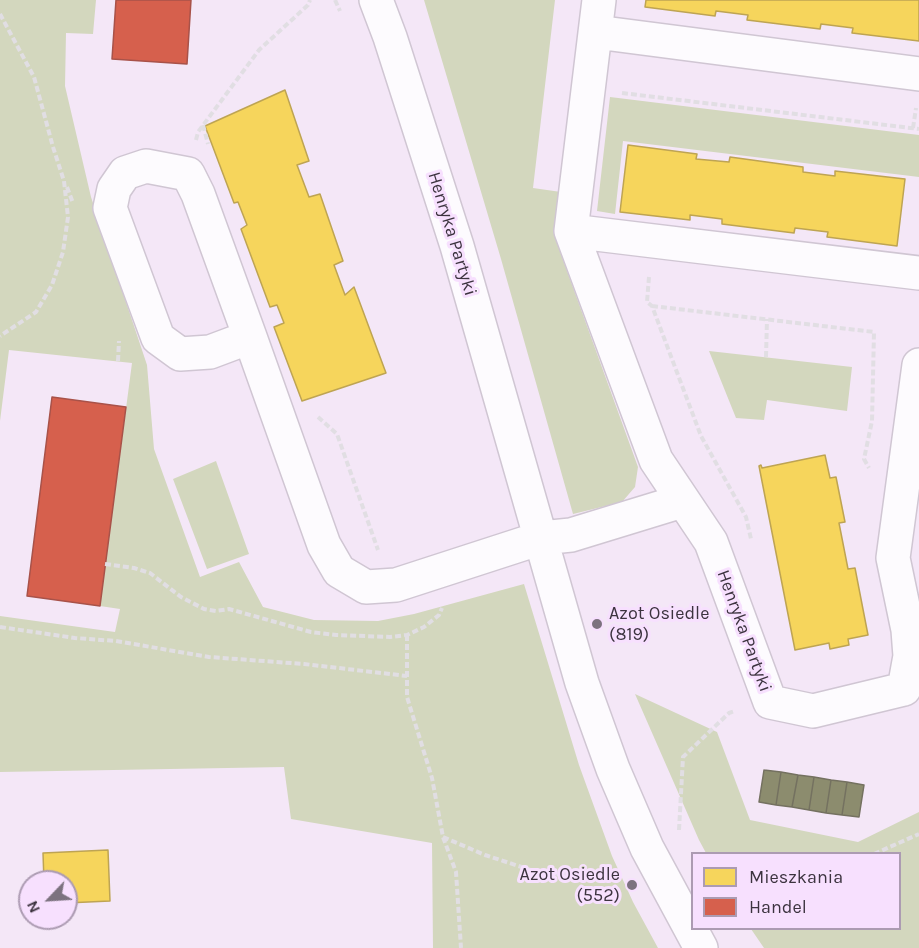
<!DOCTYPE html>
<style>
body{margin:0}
#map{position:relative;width:919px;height:948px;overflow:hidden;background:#f4e7f7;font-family:Karla,sans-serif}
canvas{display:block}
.legend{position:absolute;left:691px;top:852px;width:210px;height:78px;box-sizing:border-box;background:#f7e0fe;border:2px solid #ac9bb2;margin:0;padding:8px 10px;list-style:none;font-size:18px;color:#3c333f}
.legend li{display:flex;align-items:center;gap:12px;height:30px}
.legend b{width:30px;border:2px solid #ac9bb2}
.north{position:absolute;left:18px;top:870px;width:60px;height:60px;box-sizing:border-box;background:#f7e0fe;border:2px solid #ac9bb2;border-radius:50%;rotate:245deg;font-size:16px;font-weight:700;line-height:24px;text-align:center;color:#3c333f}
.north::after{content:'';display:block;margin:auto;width:21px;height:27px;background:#7c727f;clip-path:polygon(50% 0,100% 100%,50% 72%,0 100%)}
</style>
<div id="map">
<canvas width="919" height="948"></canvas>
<ul class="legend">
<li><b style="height:16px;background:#f6d55c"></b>Mieszkania</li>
<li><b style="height:16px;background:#d6604d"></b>Handel</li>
</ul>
<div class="north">N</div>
</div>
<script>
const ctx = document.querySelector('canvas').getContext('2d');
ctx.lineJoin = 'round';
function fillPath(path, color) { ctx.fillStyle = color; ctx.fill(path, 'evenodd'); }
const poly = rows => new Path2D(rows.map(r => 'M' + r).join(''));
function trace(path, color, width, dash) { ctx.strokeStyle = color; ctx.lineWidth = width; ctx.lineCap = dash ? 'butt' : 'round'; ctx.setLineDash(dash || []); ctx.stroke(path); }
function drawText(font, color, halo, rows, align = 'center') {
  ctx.font = font + ' Karla,sans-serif'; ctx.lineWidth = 6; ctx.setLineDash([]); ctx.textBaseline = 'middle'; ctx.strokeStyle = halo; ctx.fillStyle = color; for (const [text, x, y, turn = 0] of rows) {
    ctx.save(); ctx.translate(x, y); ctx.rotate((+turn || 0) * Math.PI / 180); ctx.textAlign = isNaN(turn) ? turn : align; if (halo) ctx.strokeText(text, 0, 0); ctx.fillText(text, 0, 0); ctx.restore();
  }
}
const green = poly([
 [0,0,96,0,93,34,66,33,65,86,91,197,147,365,154,449,200,577,239,562,263,607,314,620,378,621,414,614,524,584,579,765,612,856,633,902,658,948,433,948,432,843,291,819,284,767,0,772,0,616,115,632,120,609,100,606,132,363,9,350,0,421],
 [424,0,555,0,533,188,561,192,557,243,638,467,635,487,622,502,573,514,501,259],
 [610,97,919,135,919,177,623,141,615,214,597,211],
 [709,351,852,367,847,411,767,400,764,420,736,418],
 [216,461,249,554,207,569,173,479],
 [635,694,717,732,750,820,858,842,919,812,919,948,764,948,751,929,900,928,900,854,706,853,699,840]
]);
const homes = poly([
 [646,0,919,0,919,41,852,33,853,28,821,24,820,29,747,20,748,15,716,11,715,16,645,7,646,0],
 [285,90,309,161,297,165,309,197,320,194,343,261,334,265,345,295,354,287,386,373,302,401,274,327,284,323,277,305,270,307,241,229,247,225,238,202,234,203,205,126,285,90],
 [628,145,697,154,696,159,729,162,730,157,803,167,803,172,835,176,835,171,905,179,897,246,827,237,828,232,795,228,794,233,722,224,722,219,690,215,690,220,620,212,628,145],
 [825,455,830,478,836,477,845,522,839,523,848,569,855,568,868,635,848,639,849,645,830,649,829,643,795,650,759,466,761,465,762,468,825,455],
 [108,850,110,901,66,903,66,882,44,882,43,853,108,850]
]);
const shops = poly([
 [116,0,191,0,187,64,112,59,116,0],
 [52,397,126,407,100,606,27,596,52,397]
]);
const industry = poly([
 [764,770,781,772,776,805,759,802,764,770],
 [781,772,798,775,792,807,776,805,781,772],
 [798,775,814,777,809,810,792,807,798,775],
 [814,777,831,780,826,813,809,810,814,777],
 [831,780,847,782,842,815,826,813,831,780],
 [847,782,864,785,859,817,842,815,847,782]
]);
const path = poly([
 [335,0,340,11],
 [0,14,34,77,53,147,64,181,68,217,63,252,52,285,36,312,0,336],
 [622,93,919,129],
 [203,125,208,144],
 [913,128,916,108],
 [196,140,198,132,259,50,308,5,310,0],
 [67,187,73,203],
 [649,277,647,302,652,306,701,436,746,517,751,539],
 [652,306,874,332,872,421,864,459,869,468],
 [766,357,767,319],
 [118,361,119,341],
 [318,417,337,434,378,550],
 [105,564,134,568,150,573,181,597,204,609,216,611,229,609,311,632,336,635,390,637,407,635,424,627,439,615,442,608],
 [0,627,75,638,116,641,209,657,304,664,407,676],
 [407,635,407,697,432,778,443,837,456,872,461,948],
 [679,830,683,757,729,713,735,711],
 [443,837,485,855,540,873,621,878],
 [874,854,919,834]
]);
const minor = poly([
 [376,0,390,37,457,246,582,683,613,769,647,848,701,948],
 [599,0,571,231,656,460,711,542,770,702,813,711,904,689],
 [596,32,919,74],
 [571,231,919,273],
 [250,337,210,352,180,354,158,338,110,208,114,189,125,173,146,166,188,174,198,194,250,337,324,545,339,571,366,587,396,585,541,538,571,535,682,501],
 [904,689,910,656,908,630,893,558,919,365]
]);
const markers = [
 [597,624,6,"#7c727f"],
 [632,885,6,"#7c727f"]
];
const streetNames = [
 ["Henryka Partyki",452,234,73],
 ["Henryka Partyki",744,631,70]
];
const poiNames = [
 ["Azot Osiedle",609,614],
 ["(819)",609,635],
 ["Azot Osiedle",620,875,"right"],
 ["(552)",620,896,"right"]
];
fillPath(green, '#d3d7be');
fillPath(homes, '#f6d55c');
trace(homes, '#bea453', 1.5);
fillPath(shops, '#d6604d');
trace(shops, '#a85249', 1.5);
fillPath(industry, '#8c8c6e');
trace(industry, '#747160', 1.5);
trace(minor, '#d0c6d3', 36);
trace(path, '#e1dee3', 4, [6, 3]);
trace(minor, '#fdfbfe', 33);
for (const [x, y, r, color] of markers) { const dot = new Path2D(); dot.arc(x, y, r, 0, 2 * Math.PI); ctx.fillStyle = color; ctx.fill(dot); trace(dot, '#f7e0fe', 2); }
drawText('18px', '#3c333f', '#f7e0fe', streetNames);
drawText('18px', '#3c333f', '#f7e0fe', poiNames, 'left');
</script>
